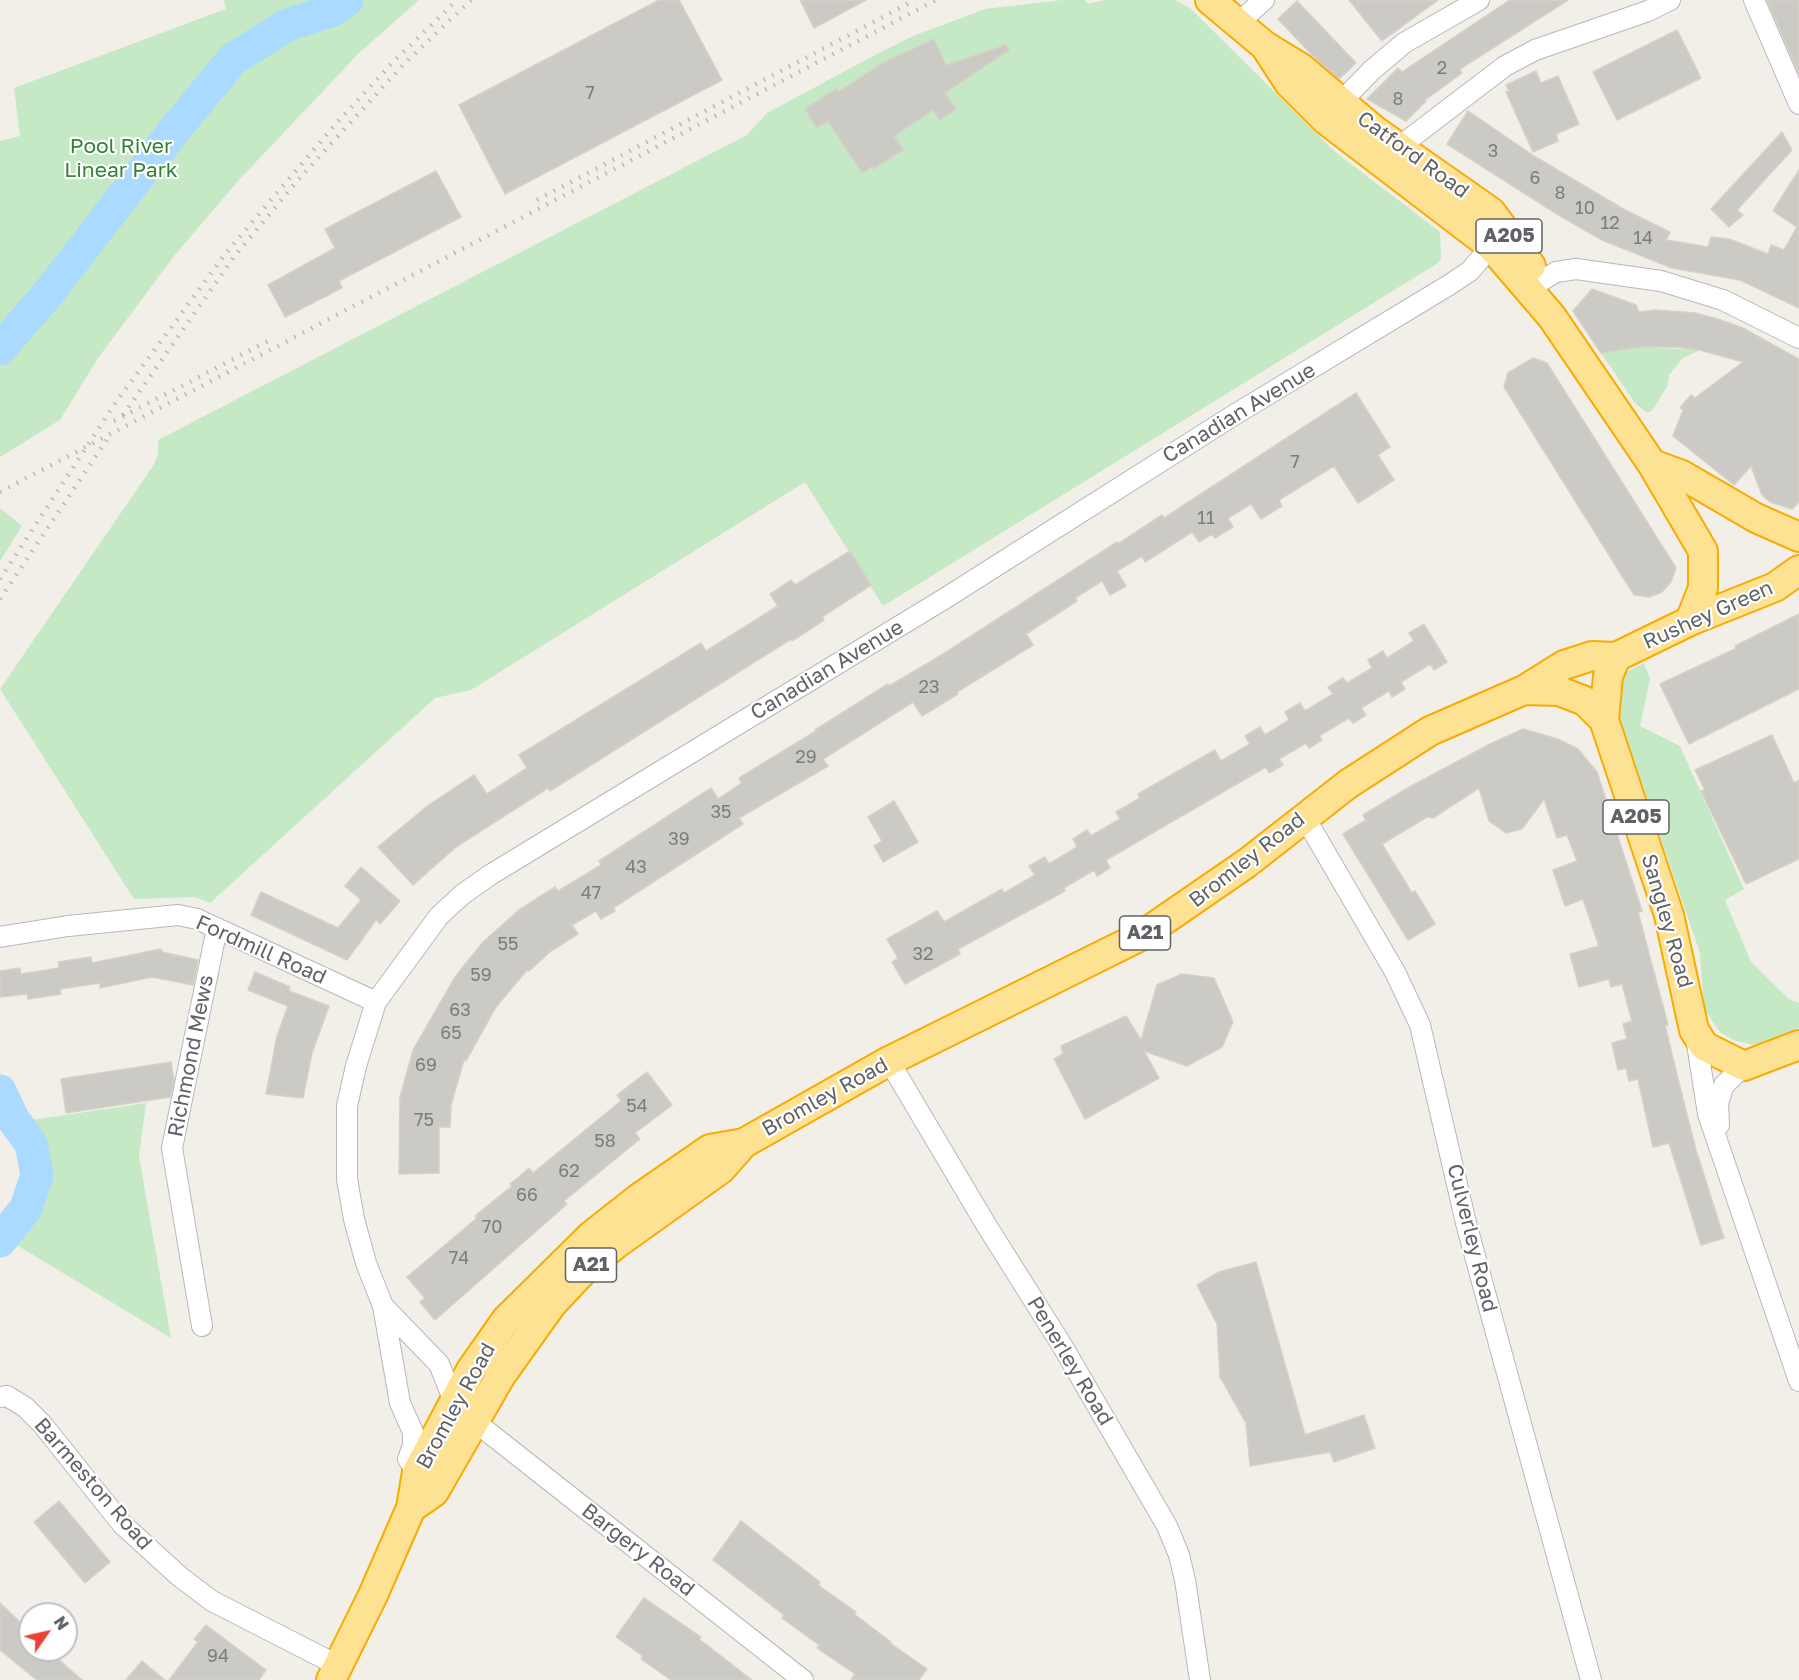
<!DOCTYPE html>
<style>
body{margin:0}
#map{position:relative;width:1799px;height:1680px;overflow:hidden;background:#f1efe8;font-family:"Golos Text",sans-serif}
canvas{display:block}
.north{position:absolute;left:18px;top:1602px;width:60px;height:60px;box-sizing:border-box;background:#fff;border:2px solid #bfc1c3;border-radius:50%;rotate:56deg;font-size:16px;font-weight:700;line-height:24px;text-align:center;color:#5f6368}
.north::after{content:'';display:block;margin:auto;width:21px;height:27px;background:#ea4335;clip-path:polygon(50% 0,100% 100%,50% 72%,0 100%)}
</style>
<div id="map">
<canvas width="1799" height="1680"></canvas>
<div class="north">N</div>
</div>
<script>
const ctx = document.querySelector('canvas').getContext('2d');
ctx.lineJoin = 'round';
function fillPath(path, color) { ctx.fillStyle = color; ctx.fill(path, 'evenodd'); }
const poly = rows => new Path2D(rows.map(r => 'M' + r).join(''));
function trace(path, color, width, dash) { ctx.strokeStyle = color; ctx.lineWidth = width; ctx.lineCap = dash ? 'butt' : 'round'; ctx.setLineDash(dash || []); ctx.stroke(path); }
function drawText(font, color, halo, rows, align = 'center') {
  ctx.font = font + ' "Golos Text",sans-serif'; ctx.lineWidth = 4.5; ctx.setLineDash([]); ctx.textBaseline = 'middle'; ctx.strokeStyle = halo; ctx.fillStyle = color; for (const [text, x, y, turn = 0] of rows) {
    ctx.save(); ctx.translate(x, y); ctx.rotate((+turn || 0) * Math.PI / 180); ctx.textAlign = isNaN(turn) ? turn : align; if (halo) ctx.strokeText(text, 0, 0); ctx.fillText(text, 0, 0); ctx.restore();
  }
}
const green = poly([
 [224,0,419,0,359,53,237,182,174,256,98,358,60,420,0,457,0,141,20,136,14,88,226,9],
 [1062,0,1085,0,1088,4,1104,0,1175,0,1190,8,1334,151,1440,232,1441,258,1438,263,883,606,805,482,471,690,435,698,210,903,195,897,134,899,0,689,153,466,158,455,158,440,747,135,767,113,877,54,913,36,985,9],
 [1639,347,1700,350,1683,358,1669,375,1667,387,1651,412,1646,412,1635,403,1601,353],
 [0,508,22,526,0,561],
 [1644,663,1650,679,1640,726,1680,746,1744,889,1725,900,1751,962,1789,999,1799,1003,1799,1028,1754,1045,1733,1040,1720,1032,1704,1009,1700,953,1613,699,1622,674],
 [146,1103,139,1157,171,1338,10,1241,36,1205,41,1184,41,1163,33,1134,25,1121]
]);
const river = poly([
 [0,349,50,291,172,133,233,59,287,25,333,10,347,0],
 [0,1091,13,1119,31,1144,37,1175,26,1208,0,1241]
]);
const building = poly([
 [659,0,679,0,722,80,505,194,459,105,659,0],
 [800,0,866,0,814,28,800,0],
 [1349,0,1438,0,1382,41,1349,0],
 [1510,0,1568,0,1460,69,1462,73,1425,100,1426,101,1406,121,1367,99,1398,68,1402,72,1510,0],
 [1767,0,1799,0,1799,74,1767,0],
 [1297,1,1356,63,1339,79,1313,56,1278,19,1297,1],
 [1677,30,1701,78,1617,120,1593,72,1677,30],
 [934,39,946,65,1006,45,1009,50,945,93,956,109,940,120,933,110,894,136,903,150,873,169,872,166,862,173,828,121,817,128,805,109,836,89,838,92,883,63,934,39],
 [1536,71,1541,83,1558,76,1579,124,1556,134,1558,141,1533,152,1506,92,1509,91,1506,85,1536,71],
 [1468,111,1534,156,1625,210,1670,232,1666,240,1708,247,1711,237,1729,239,1768,254,1771,245,1784,250,1797,227,1773,211,1799,170,1799,308,1740,280,1672,268,1602,240,1560,216,1447,144,1468,111],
 [1782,132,1792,150,1737,210,1743,215,1729,227,1711,209,1782,132],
 [436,171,461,217,339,281,342,288,285,317,268,285,335,248,325,229,436,171],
 [1592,289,1636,305,1639,312,1655,310,1695,313,1718,319,1743,328,1799,359,1799,502,1792,509,1770,502,1762,495,1751,466,1734,485,1673,436,1683,410,1680,408,1685,402,1691,395,1695,398,1743,362,1700,350,1676,347,1639,347,1601,353,1573,311,1592,289],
 [1533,358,1547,363,1676,568,1671,582,1662,592,1649,597,1634,595,1504,387,1508,373,1533,358],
 [1356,393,1390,447,1378,455,1394,480,1358,503,1334,466,1279,500,1282,506,1261,519,1251,504,1228,518,1233,527,1215,538,1212,534,1199,542,1192,532,1145,562,1142,556,1117,571,1126,586,1110,595,1102,581,1075,598,1077,601,1026,634,1033,645,957,692,958,694,922,716,913,702,823,759,828,766,739,818,743,824,613,908,615,911,601,919,596,911,572,925,578,934,551,951,529,971,527,970,496,1007,466,1061,464,1060,451,1105,450,1127,439,1127,439,1173,399,1174,400,1097,413,1050,455,977,483,942,519,910,555,887,558,891,601,865,599,861,711,788,718,799,742,783,739,778,816,731,815,730,888,684,889,686,940,656,1117,542,1118,544,1162,515,1164,518,1356,393],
 [850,551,871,585,822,617,824,620,792,641,791,639,550,791,548,788,456,847,413,885,378,847,426,807,474,775,487,794,527,768,519,755,701,643,706,651,778,606,770,594,791,580,795,585,850,551],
 [1799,614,1799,689,1689,744,1660,684,1737,648,1735,646,1799,614],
 [1424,624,1447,662,1434,670,1430,664,1401,682,1405,689,1392,697,1389,691,1361,708,1366,715,1353,723,1349,718,1319,736,1322,740,1309,748,1306,743,1279,759,1283,765,1269,773,1266,767,1106,860,1110,868,1097,876,1094,870,1064,888,1065,891,958,949,960,954,905,984,892,962,898,958,887,939,937,911,944,922,1002,889,1004,893,1035,875,1029,866,1045,857,1049,864,1077,847,1073,839,1087,830,1091,836,1120,819,1116,812,1140,798,1138,794,1215,750,1221,761,1250,744,1245,736,1260,727,1265,735,1289,720,1285,712,1300,703,1305,711,1333,694,1328,687,1343,678,1347,683,1372,668,1368,660,1383,651,1387,658,1414,641,1409,633,1424,624],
 [1523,729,1558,739,1578,749,1597,772,1642,911,1638,912,1668,1025,1665,1025,1679,1083,1696,1150,1724,1238,1701,1245,1669,1143,1653,1147,1638,1079,1629,1081,1626,1068,1618,1070,1612,1043,1627,1039,1623,1024,1632,1021,1622,984,1611,987,1609,979,1579,987,1570,954,1599,946,1583,899,1565,906,1553,870,1577,861,1567,835,1557,838,1544,799,1522,829,1506,833,1489,821,1479,788,1433,818,1427,817,1382,844,1412,893,1415,891,1435,924,1408,940,1343,834,1366,820,1363,815,1404,790,1490,744,1523,729],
 [1772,735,1794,783,1799,780,1799,859,1746,884,1701,791,1705,790,1695,770,1772,735],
 [894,801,918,842,883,862,874,846,882,841,868,817,894,801],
 [361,867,400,901,380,924,376,920,347,960,251,915,261,892,338,928,361,900,345,886,361,867],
 [161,949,162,952,198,960,193,985,152,977,100,988,100,983,60,989,61,994,28,999,27,994,0,997,0,971,20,968,21,974,59,968,58,962,91,957,92,963,161,949],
 [255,972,290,987,289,991,329,1006,312,1053,303,1098,266,1094,277,1036,288,1006,248,990,255,972],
 [1182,974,1214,978,1233,1022,1222,1047,1187,1066,1144,1051,1159,1078,1085,1119,1054,1059,1063,1054,1061,1046,1126,1016,1141,1040,1157,985,1182,974],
 [171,1062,174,1081,170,1097,66,1113,61,1079,171,1062],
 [647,1072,672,1105,635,1133,640,1139,564,1201,567,1204,435,1320,420,1302,425,1298,407,1277,477,1218,475,1216,512,1186,510,1184,520,1176,529,1168,533,1173,621,1101,617,1095,647,1072],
 [1256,1262,1305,1435,1364,1415,1375,1448,1334,1462,1330,1452,1250,1466,1246,1423,1220,1377,1217,1324,1197,1285,1219,1272,1256,1262],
 [59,1501,110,1562,85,1583,34,1522,59,1501],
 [741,1521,820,1582,818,1585,856,1612,854,1614,891,1642,890,1643,927,1669,919,1680,851,1680,855,1674,817,1648,819,1645,782,1618,784,1615,713,1560,741,1521],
 [644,1598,701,1637,699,1639,752,1680,671,1680,641,1659,643,1656,616,1637,644,1598],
 [0,1603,23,1625,30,1617,30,1650,48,1650,82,1680,37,1680,0,1650,0,1603],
 [206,1625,266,1670,259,1680,169,1680,198,1642,194,1639,206,1625],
 [142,1661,165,1680,126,1680,142,1661]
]);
const minor = poly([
 [1754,0,1799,104],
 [1239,22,1264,0],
 [1341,102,1371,71,1404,43,1479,0],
 [1391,153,1505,66,1535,50,1648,11,1670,0],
 [1541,281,1556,272,1576,269,1661,281,1723,300,1799,338],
 [1304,816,1395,972,1420,1025,1466,1223,1591,1680],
 [0,937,68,926,178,915,197,919,376,1002],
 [1695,1031,1708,1114,1799,1381],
 [889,1061,985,1223,1063,1347,1167,1526,1179,1555,1185,1580,1200,1680],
 [1719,1125,1718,1103,1724,1085,1744,1066],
 [383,1306,439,1364,454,1401,474,1421,803,1680],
 [202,1326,172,1148,217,928],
 [0,1397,7,1396,25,1407,42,1424,122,1524,179,1576,212,1601,339,1666],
 [417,1472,408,1459,413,1445,413,1432,400,1403,383,1306,366,1263,354,1219,347,1179,347,1106,356,1066,376,1002,439,916,463,894,490,875,944,599,1234,415,1449,285,1470,271,1491,246,1487,236]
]);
const highway = poly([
 [1210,0,1265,46,1301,68,1374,130,1491,212,1531,266],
 [1265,46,1289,83,1326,120,1491,246,1552,317,1652,464,1703,551,1703,588,1690,621],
 [1652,464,1682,475,1756,518,1799,537],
 [1616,657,1608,676,1604,720,1669,915,1694,1030,1704,1046,1744,1066,1799,1045],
 [1524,690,1559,691,1585,701,1604,720],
 [411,1508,434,1492,500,1377,552,1304,583,1271,616,1244,721,1169,744,1143,889,1061,1141,936,1247,863,1348,784,1430,731,1524,690,1564,665,1592,656,1616,657,1690,621,1775,587,1799,570],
 [331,1680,373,1595,411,1508,417,1472,471,1370,506,1320,592,1235,639,1198,710,1149,744,1143]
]);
const rail = poly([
 [537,200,915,0],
 [123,415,234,257,298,180,403,65,471,0],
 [114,421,268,341],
 [0,492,936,0],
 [0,579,116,402,226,253,333,127,393,62,457,0],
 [0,599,110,435]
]);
const numberNames = [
 ["2",1442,68],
 ["7",590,93],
 ["8",1398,99],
 ["3",1493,151],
 ["6",1535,178],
 ["8",1560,193],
 ["10",1585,208],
 ["12",1610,223],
 ["14",1643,238],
 ["7",1295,462],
 ["11",1206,518],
 ["23",929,687],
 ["29",806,757],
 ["35",721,812],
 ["39",679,839],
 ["43",636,867],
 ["47",591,893],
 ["55",508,944],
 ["32",923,954],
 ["59",481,975],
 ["63",460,1010],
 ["65",451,1033],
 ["69",426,1065],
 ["54",637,1106],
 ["75",424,1120],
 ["58",605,1141],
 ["62",569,1171],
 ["66",527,1195],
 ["70",492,1227],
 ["74",459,1258],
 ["94",218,1656]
];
const shields = [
 [1509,236,66],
 [1636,817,66],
 [1145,933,51],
 [591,1265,51]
];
const shieldNames = [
 ["A205",1509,236],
 ["A205",1636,817],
 ["A21",1145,933],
 ["A21",591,1265]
];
const parkNames = [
 ["Pool River",121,146],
 ["Linear Park",121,170]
];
const streetNames = [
 ["Catford Road",1413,155,36],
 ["Canadian Avenue",1239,413,-31],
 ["Rushey Green",1708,615,-24],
 ["Canadian Avenue",827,670,-31],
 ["Bromley Road",1247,860,-38],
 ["Sangley Road",1667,921,74],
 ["Fordmill Road",261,950,24],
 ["Richmond Mews",191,1056,-79],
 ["Bromley Road",825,1097,-29],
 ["Culverley Road",1472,1238,76],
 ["Penerley Road",1070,1361,59],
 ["Bromley Road",456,1406,-61],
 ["Barmeston Road",93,1484,49],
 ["Bargery Road",638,1550,38]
];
fillPath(green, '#c5e8c5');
trace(river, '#aadaff', 33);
fillPath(building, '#cccac5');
trace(building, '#d6d1c6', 1.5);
trace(minor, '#b5b8bc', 22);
trace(highway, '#f9ab00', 32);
trace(minor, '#fff', 20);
trace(highway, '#fde293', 28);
trace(rail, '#b6b7b8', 4.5, [1.5, 8]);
drawText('18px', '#7a7d7f', null, numberNames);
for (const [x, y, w] of shields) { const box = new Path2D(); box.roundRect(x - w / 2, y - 17, w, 34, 4.5); ctx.fillStyle = '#fff'; ctx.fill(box); trace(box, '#5f6368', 1.5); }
drawText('bold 20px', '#5f6368', null, shieldNames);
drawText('21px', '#348238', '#fff', parkNames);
drawText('21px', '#5f6368', '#fff', streetNames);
</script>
